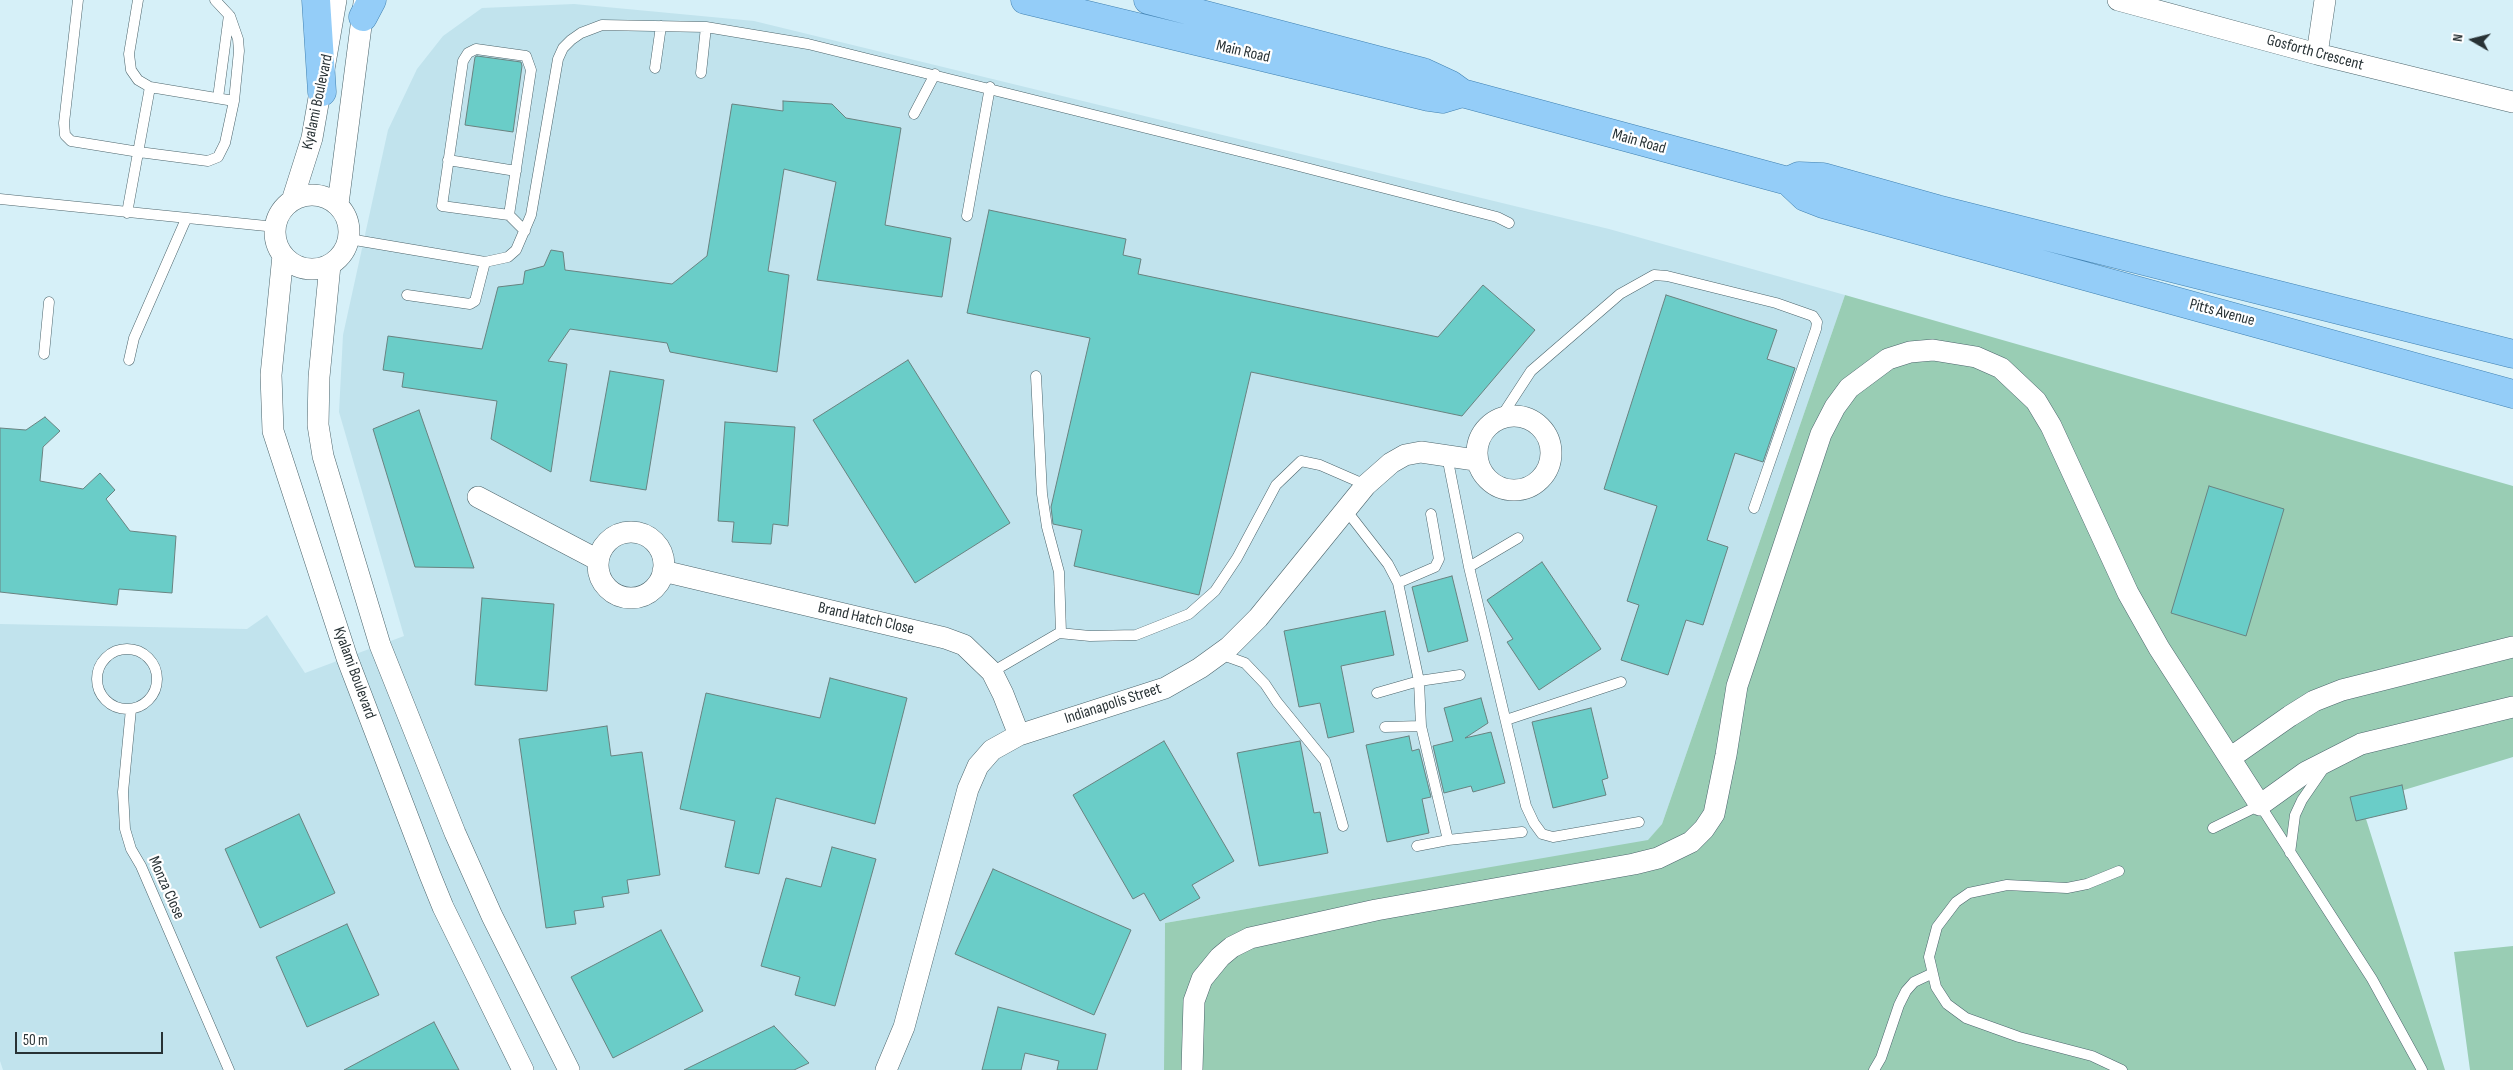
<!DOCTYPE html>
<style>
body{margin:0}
#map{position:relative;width:2513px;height:1070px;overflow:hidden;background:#d6f0f8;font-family:"Sofia Sans Condensed",sans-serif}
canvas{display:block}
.north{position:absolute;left:2448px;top:15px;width:50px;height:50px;-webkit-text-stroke:4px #fff;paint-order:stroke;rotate:278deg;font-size:14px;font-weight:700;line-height:20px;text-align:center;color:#283235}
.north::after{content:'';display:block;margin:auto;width:18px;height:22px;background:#283235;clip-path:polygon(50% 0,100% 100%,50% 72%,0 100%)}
.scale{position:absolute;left:15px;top:1032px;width:148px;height:22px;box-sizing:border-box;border:2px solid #283235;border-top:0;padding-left:6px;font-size:15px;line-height:18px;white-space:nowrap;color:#283235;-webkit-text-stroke:4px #fff;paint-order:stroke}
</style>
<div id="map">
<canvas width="2513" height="1070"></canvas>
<div class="north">N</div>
<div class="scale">50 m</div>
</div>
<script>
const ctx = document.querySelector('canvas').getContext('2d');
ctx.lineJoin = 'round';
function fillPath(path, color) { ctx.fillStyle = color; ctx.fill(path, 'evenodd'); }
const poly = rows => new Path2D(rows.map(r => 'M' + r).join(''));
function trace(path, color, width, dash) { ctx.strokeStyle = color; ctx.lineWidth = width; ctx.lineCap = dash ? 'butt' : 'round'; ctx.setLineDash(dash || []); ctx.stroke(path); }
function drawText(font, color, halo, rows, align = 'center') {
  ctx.font = font + ' "Sofia Sans Condensed",sans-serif'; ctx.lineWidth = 4.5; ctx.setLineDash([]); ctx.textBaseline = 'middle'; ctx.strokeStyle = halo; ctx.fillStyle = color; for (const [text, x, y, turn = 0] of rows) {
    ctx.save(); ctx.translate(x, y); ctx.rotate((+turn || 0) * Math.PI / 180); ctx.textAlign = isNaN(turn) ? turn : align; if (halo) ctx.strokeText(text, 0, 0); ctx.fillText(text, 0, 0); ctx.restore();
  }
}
const built = poly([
 [574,4,754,21,1609,229,1845,295,1662,824,1648,841,1165,923,1164,1070,3,1070,0,1061,0,624,247,629,267,615,305,673,404,636,339,412,343,335,388,130,417,69,443,36,482,8]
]);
const green = poly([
 [1845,295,2513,486,2513,757,2361,803,2445,1070,1164,1070,1165,923,1648,840,1662,824],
 [2513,946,2513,1070,2470,1070,2454,952]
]);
const building = poly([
 [477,56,521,62,522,66,513,132,465,125,475,57,477,56],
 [783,101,832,104,846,118,901,128,885,225,951,238,942,297,817,280,836,182,784,169,768,271,789,275,777,372,670,352,667,343,570,329,548,361,567,364,551,472,491,439,497,401,402,387,404,373,383,370,388,336,482,349,498,287,523,284,525,271,544,266,551,250,563,252,565,270,672,284,707,256,732,104,783,111,783,101],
 [989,210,1126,239,1123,255,1141,259,1138,274,1438,337,1483,285,1535,330,1462,416,1251,372,1199,595,1074,566,1082,530,1053,524,1051,507,1090,338,967,313,989,210],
 [1666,295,1777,330,1767,359,1795,368,1763,462,1735,453,1707,540,1728,547,1703,625,1686,620,1668,675,1621,660,1639,605,1627,601,1657,506,1604,489,1666,295],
 [908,360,1010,523,915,583,813,420,908,360],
 [610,371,664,380,646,490,590,481,610,371],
 [419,410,474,568,415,567,373,429,419,410],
 [45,417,60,431,43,447,40,481,83,489,100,473,115,490,106,499,130,531,176,536,172,593,119,589,117,605,0,592,0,428,26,430,45,417],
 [725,422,795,427,788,526,773,524,771,544,732,542,734,522,718,521,725,422],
 [2209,486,2284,509,2246,636,2171,613,2209,486],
 [1542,562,1601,649,1539,690,1507,642,1513,639,1487,600,1542,562],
 [1452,576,1468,641,1428,652,1412,587,1452,576],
 [482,598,554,604,547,691,475,685,482,598],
 [1385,611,1394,655,1341,666,1354,732,1328,738,1320,703,1299,707,1284,631,1385,611],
 [830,678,907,698,875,824,776,798,759,874,725,867,735,821,680,809,706,693,820,718,830,678],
 [1481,698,1488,723,1465,738,1491,732,1505,783,1473,792,1471,786,1444,793,1433,746,1453,741,1444,708,1481,698],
 [1591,708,1608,778,1602,780,1606,795,1553,808,1532,722,1591,708],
 [607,726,611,756,642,752,660,875,627,880,629,893,602,897,604,907,574,911,576,924,546,928,519,739,607,726],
 [1409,736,1412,751,1419,749,1431,797,1422,799,1429,833,1387,842,1366,745,1409,736],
 [1164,741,1234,861,1192,885,1200,898,1160,921,1144,893,1133,899,1073,795,1164,741],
 [1300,741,1314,813,1320,812,1328,853,1259,866,1237,753,1300,741],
 [2402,785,2407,809,2356,821,2350,797,2402,785],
 [299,814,335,893,260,928,225,849,299,814],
 [832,847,876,859,835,1006,795,995,800,977,761,966,786,878,821,887,832,847],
 [993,869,1131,930,1094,1015,955,954,993,869],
 [347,924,379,995,307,1027,276,957,347,924],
 [661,930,703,1011,613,1058,571,977,661,930],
 [998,1007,1106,1034,1097,1070,1057,1070,1059,1061,1025,1053,1021,1070,982,1070,998,1007],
 [434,1022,459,1070,344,1070,434,1022],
 [774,1026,809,1063,794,1070,684,1070,774,1026]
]);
const lane = poly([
 [78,0,64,123,65,135,71,141,139,152,208,161,218,157,225,143,234,101,150,87,138,80,131,70,129,54,138,0],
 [215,0,229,15,218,98],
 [230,16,238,39,239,51,234,101],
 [476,49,526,56,531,70,509,215,442,206,463,61,468,53,476,49],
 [655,68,661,26],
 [701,73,706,27],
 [914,114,935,74],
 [448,160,516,171],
 [0,199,276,227],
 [127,213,150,87],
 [509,215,525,231],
 [967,216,990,87],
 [349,239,485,262,508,257,516,250,531,215,558,59,563,48,571,40,581,33,602,25,706,27,808,44,1287,163,1497,217,1509,223],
 [407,295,470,304,475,301,485,262],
 [44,354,49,302],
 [129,360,134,338,186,219],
 [1036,376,1042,494,1047,527,1059,572,1061,633],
 [1501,417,1531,371,1620,294,1654,275,1667,276,1776,303,1813,316,1817,322,1816,329,1754,508],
 [1447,456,1469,567,1526,806,1534,823,1542,834,1553,837,1639,822],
 [1346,510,1388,564,1398,583,1419,681,1421,726,1448,840,1522,832],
 [1469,567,1518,538],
 [1398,583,1435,567,1439,559,1431,514],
 '97 679a30 30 0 1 1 60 0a30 30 0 1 1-60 0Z',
 [1220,654,1245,663,1265,684,1277,702,1325,761,1343,826],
 [992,672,1059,633,1090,636,1136,635,1189,614,1215,591,1237,558,1276,485,1301,461,1320,465,1366,485],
 [1377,693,1419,681,1460,675],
 [131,709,123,792,125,829,131,849,141,866,229,1070],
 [1506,720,1621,682],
 [1385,727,1421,726],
 [2213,828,2260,805,2372,979,2422,1070],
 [1417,846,1448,840],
 [2290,853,2295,815,2302,800,2324,768],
 [2119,871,2087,884,2067,888,2007,885,1969,893,1956,902,1937,927,1929,957,1936,987,1947,1004,1966,1018,2019,1037,2092,1056,2122,1070],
 [1874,1070,1881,1058,1899,1005,1906,991,1914,982,1931,974]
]);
const street = poly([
 [2118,0,2317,54,2513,102],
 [2317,54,2325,0],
 '275 232a37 37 0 1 1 74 0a37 37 0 1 1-74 0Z',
 [292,201,312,138,336,0],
 [338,204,364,3],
 [283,255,271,375,273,431,347,658,430,875,443,907,523,1070],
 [330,265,319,377,318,425,323,456,380,645,455,833,492,916,569,1070],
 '1477 453a37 37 0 1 1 74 0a37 37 0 1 1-74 0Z',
 [478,497,598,560],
 '598 565a33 33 0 1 1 66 0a33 33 0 1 1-66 0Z',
 [663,571,945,638,964,645,992,672,1003,694,1019,735],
 [2230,758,2290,716,2314,701,2342,690,2513,647],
 [886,1070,904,1027,968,789,978,766,992,750,1019,735,1165,688,1200,668,1229,647,1258,618,1366,485,1391,463,1405,455,1421,452,1475,460,1479,466],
 [1192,1070,1194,1001,1202,979,1220,957,1232,947,1250,938,1376,910,1634,864,1658,858,1691,842,1704,829,1714,814,1726,755,1737,686,1821,434,1835,407,1849,388,1888,359,1910,352,1933,350,1976,357,2001,368,2036,401,2051,426,2128,593,2159,648,2260,805,2306,772,2361,744,2513,707]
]);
const primary = poly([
 [316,0,322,92],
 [1025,0,1428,97,1442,99,1462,93],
 [1148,0,1423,72,1451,85,1462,93,1788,181,1805,197,1823,204,2513,394],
 [363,17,372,0],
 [1788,181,1799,176,1823,177,1937,209,2513,354]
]);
const streetNames = [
 ["Main Road",1243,52,13],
 ["Gosforth Crescent",2315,53,15],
 ["Kyalami Boulevard",318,102,-78],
 ["Main Road",1639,142,16],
 ["Pitts Avenue",2222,313,15],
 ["Brand Hatch Close",866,619,13],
 ["Kyalami Boulevard",354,673,70],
 ["Indianapolis Street",1113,704,-18],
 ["Monza Close",166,888,66]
];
fillPath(built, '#c1e3ed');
fillPath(green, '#99cdb4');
fillPath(building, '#6acdc8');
trace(building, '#698381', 1);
trace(lane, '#4d656c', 11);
trace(street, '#4d656c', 22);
trace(primary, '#4081b1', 29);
trace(lane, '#fff', 10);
trace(street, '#fff', 21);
trace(primary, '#94cdf8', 28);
drawText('16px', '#283235', '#fff', streetNames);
</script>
